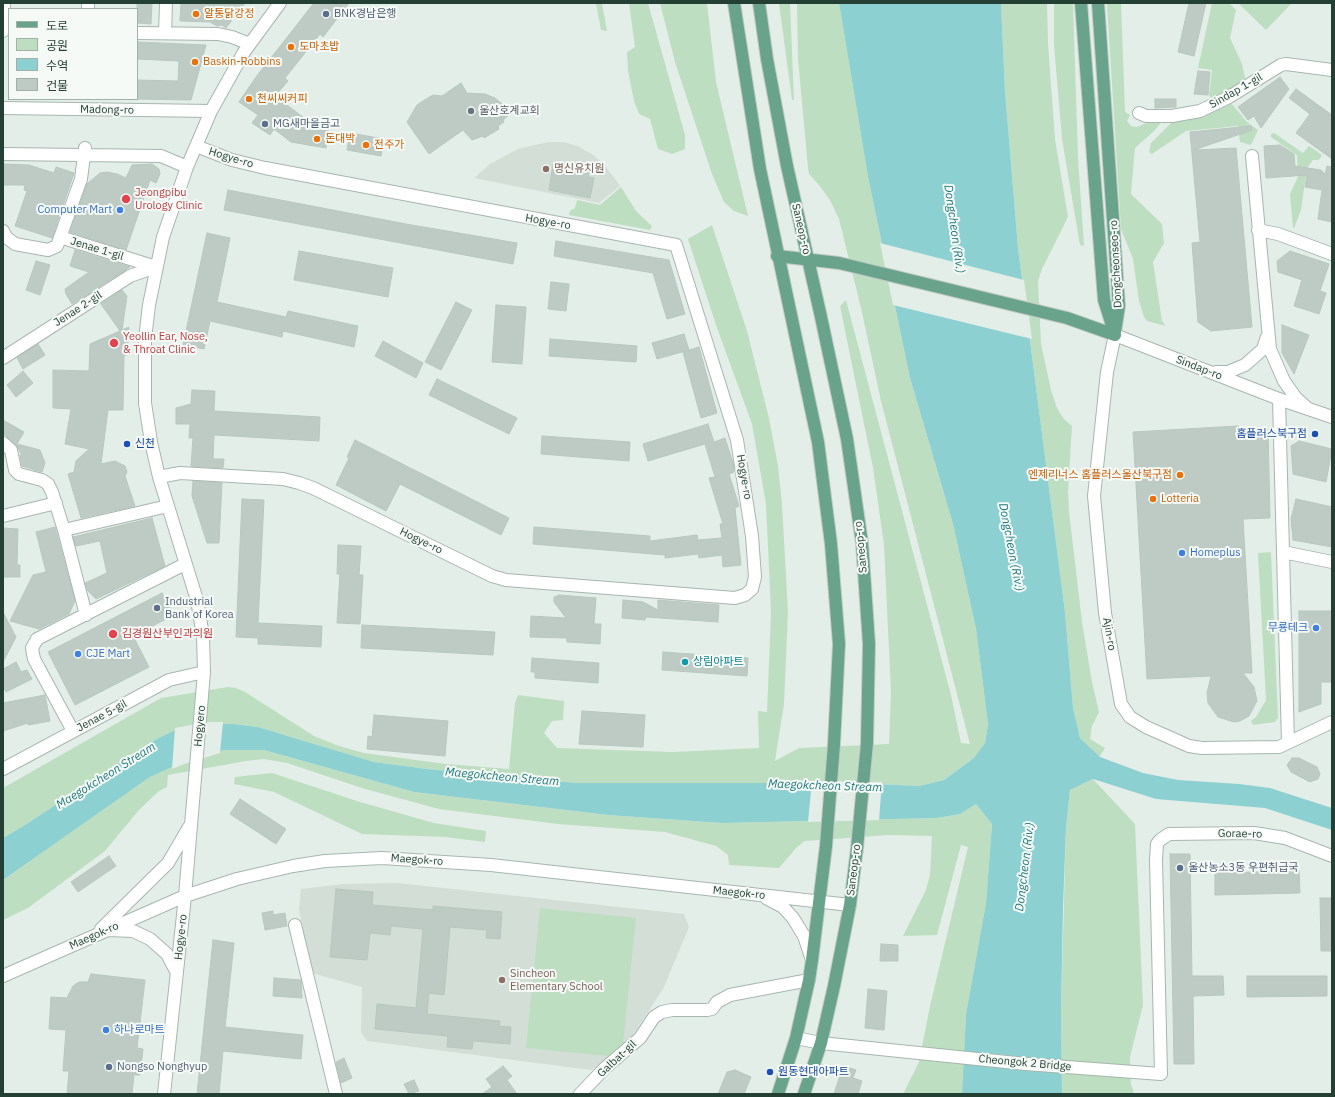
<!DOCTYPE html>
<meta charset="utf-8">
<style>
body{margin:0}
#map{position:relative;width:1335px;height:1097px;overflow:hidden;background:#e4eee8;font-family:"IBM Plex Sans","Noto Sans KR",sans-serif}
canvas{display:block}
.frame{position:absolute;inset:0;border:4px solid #244034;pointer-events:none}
.legend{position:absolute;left:8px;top:8px;width:130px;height:92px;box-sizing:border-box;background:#f5faf7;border:1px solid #a1b0a9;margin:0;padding:5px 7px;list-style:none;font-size:12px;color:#244034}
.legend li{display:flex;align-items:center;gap:8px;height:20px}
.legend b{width:20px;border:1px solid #a1b0a9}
</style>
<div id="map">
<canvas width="1335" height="1097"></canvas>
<div class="frame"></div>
<ul class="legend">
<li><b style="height:5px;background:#6aa38c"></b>도로</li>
<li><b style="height:11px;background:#bedec2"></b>공원</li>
<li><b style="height:11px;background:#8dd0d2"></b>수역</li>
<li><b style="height:11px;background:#bdcbc4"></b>건물</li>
</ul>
</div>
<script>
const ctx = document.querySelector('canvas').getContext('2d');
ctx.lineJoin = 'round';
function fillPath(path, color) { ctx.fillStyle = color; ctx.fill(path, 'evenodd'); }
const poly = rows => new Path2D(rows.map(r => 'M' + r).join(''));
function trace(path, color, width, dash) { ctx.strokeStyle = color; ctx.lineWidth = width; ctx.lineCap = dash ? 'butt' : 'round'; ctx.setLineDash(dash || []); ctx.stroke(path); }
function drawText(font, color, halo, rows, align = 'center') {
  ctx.font = font + ' "IBM Plex Sans","Noto Sans KR",sans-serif'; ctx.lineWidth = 4; ctx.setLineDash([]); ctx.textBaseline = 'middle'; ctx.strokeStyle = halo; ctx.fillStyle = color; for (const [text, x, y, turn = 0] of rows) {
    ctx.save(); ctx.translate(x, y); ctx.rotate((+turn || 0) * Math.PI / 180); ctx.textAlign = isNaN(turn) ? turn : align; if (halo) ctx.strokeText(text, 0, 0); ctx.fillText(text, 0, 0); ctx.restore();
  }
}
const built = poly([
 [548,142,563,142,578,146,593,155,604,164,620,186,599,203,474,178,490,164,518,149],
 [397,883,684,914,689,927,664,987,626,1046,611,1058,591,1070,367,1041,361,1032,362,987,312,973,299,910,301,889,344,884]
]);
const green = poly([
 [596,3,602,3,607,31,601,30],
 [629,3,648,3,685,135,685,149,672,154,658,149,650,119,639,114,634,101,628,71,627,52,635,47],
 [660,3,707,3,716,82,748,216,734,211,724,202,712,174,675,62],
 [779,3,790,3,794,100,792,100],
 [797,3,839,3,868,177,910,378,953,524,976,629,988,724,985,743,974,758,944,780,919,786,854,783,577,783,427,769,374,762,258,727,233,724,205,724,155,740,25,825,3,838,3,788,161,698,228,687,236,688,245,692,314,736,339,746,364,753,446,764,509,769,515,703,518,695,564,701,563,720,552,721,544,733,557,748,672,752,759,748,758,711,767,712,771,612,766,504,752,424,716,325,688,239,712,225,747,331,769,418,778,466,782,504,788,612,784,704,775,761,799,748,889,744,891,692,884,545,873,468,840,306,846,300,951,695,961,743,970,744,881,401,861,308,839,219,830,200,819,185,809,174,808,168,798,59],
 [1001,3,1047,3,1048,44,1055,139,1068,217,1042,269,1038,281,1041,344,1051,390,1057,408,1064,419,1072,426,1068,491,1069,512,1082,622,1092,682,1099,712,1092,726,1090,739,1105,748,1099,757,1080,738,1073,708,1065,612,1018,248,1005,91],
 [1054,3,1073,3,1078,158,1084,246,1080,245,1062,139,1054,45],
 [1107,3,1121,3,1125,112,1130,115,1127,121,1131,126,1137,127,1149,122,1160,121,1160,124,1153,132,1135,148,1131,194,1162,224,1164,243,1153,262,1162,321,1166,326,1147,321,1144,317,1139,301,1133,259,1121,229],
 [1212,3,1229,3,1236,10,1230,38,1242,64,1246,82,1213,99,1209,96,1212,70,1198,68],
 [1238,3,1292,3,1266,30],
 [1231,103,1247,122,1258,130,1251,145,1240,142,1238,126,1186,131,1152,154,1149,152,1151,143,1172,122,1203,114],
 [1274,133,1303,153,1309,146,1322,155,1319,160,1313,160,1307,168,1301,210,1294,228,1293,228,1290,194,1298,177,1297,155,1271,137,1271,134],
 [621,187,636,211,652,226,650,230,569,215,570,211,575,208,577,200,600,205],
 [1271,552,1278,718,1275,722,1253,725,1251,721,1256,717,1266,700,1258,553],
 [224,750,264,750,414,792,608,815,722,823,937,818,960,814,976,804,992,824,986,903,966,1014,962,1094,903,1094,919,1062,930,1006,968,847,961,845,937,935,903,936,926,890,930,875,932,836,889,835,805,841,797,847,779,868,729,865,728,855,716,846,665,832,558,824,439,809,365,789,287,763,264,759,246,761,168,775,167,787,159,791,139,810,105,851,28,908,3,920,3,880,150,777,183,762],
 [272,773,360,802,434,823,486,831,485,842,445,837,362,834,274,792,234,784,235,777],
 [1093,779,1135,824,1143,1005,1130,1057,1131,1084,1134,1094,1062,1094,1061,1010,1066,828,1070,790],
 [540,908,636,918,623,1044,610,1056,526,1048]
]);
const water = poly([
 [839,3,1001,3,1005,91,1018,248,1065,612,1073,708,1080,738,1100,757,1143,773,1178,780,1239,784,1270,788,1332,808,1332,830,1265,808,1156,799,1093,779,1070,790,1066,828,1063,907,1061,1010,1062,1094,962,1094,966,1014,986,903,992,824,976,804,960,814,937,818,722,823,608,815,414,792,264,750,224,750,183,762,150,777,3,880,3,838,25,825,155,740,182,727,205,724,233,724,258,727,374,762,427,769,577,783,854,783,919,786,944,780,974,758,985,743,988,724,976,629,953,524,910,378,868,177]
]);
const pier = poly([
 [880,243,1024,280,1032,339,893,305],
 [205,722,223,722,220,753,184,764,172,769,175,728],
 [812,781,882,782,879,820,808,822]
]);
const building = poly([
 [137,3,152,3,151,24,137,23,137,3],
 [181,3,245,3,226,28,222,25,217,26,210,22,180,21,181,3],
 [314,3,349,3,323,37,320,34,285,78,288,81,275,96,308,121,303,127,329,131,326,148,291,142,274,129,270,135,252,123,258,115,239,102,256,77,314,3],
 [1189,3,1206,3,1194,56,1178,52,1189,3],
 [137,42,206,45,191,100,137,99,137,80,178,81,179,61,137,59,137,42],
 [1198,71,1210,72,1208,95,1194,94,1198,71],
 [1280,77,1289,89,1261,128,1254,116,1248,120,1238,107,1280,77],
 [461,83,467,93,485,94,495,98,502,104,509,115,503,120,504,122,498,126,499,129,484,138,483,136,472,140,463,130,429,154,407,122,417,105,423,101,433,95,442,96,461,83],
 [1296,89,1332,115,1332,159,1296,133,1310,114,1289,98,1296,89],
 [1155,99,1176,99,1176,107,1155,108,1155,99],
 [1251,126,1252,130,1194,150,1236,148,1252,327,1211,331,1198,322,1192,243,1200,242,1190,132,1251,126],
 [350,133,384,139,381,156,347,150,350,133],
 [1280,145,1294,154,1295,166,1321,170,1325,174,1327,166,1332,167,1332,222,1318,219,1322,190,1305,187,1307,175,1266,178,1264,146,1280,145],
 [3,164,29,165,54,173,56,167,74,173,52,238,15,226,27,191,24,190,25,185,3,185,3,164],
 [152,164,159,169,160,174,156,183,150,180,126,250,70,232,87,184,100,173,107,172,117,174,126,178,132,165,152,164],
 [553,165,589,172,588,177,594,178,590,198,549,190,553,165],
 [228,190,406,224,517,243,513,264,224,210,228,190],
 [207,233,230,238,217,302,286,317,288,311,358,326,354,347,283,331,282,337,210,321,204,349,183,345,207,233],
 [556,241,669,260,685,314,667,319,653,273,554,256,556,241],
 [75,250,130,267,72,304,66,294,65,289,89,272,70,266,75,250],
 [299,251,393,268,388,297,294,280,299,251],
 [1290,251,1329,264,1320,291,1326,293,1319,314,1294,306,1302,280,1278,272,1277,261,1290,251],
 [36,261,50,265,40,295,26,290,36,261],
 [551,282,569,284,566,311,548,309,551,282],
 [122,290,127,296,122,330,129,327,127,355,124,355,123,410,108,410,101,464,115,461,125,466,127,472,125,476,135,506,81,518,68,474,74,472,76,461,89,449,65,444,71,409,53,408,53,370,89,371,90,344,120,331,101,304,122,290],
 [456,302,472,310,441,370,425,362,456,302],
 [496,305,526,307,522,364,492,362,496,305],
 [1282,325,1309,335,1294,374,1282,353,1282,325],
 [684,334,689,350,657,359,652,343,684,334],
 [550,339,637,346,636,362,549,356,550,339],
 [383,341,423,363,416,378,375,356,383,341],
 [38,344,45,355,23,369,17,358,38,344],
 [699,347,717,413,701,418,683,352,699,347],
 [23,371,33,383,16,397,7,385,23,371],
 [437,379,517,418,509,434,429,395,437,379],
 [192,390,215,391,214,411,320,417,319,441,214,435,213,459,224,459,223,468,191,466,193,438,189,438,190,424,176,424,176,408,191,404,192,390],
 [3,420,24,432,17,444,40,450,45,463,42,472,22,466,20,455,22,456,18,448,3,433,3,420],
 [708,424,714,442,725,438,734,466,734,472,729,474,739,506,735,508,741,565,723,567,722,555,699,558,698,554,665,558,665,555,533,544,534,527,650,536,650,541,697,535,698,540,722,538,720,524,723,524,709,478,715,477,705,444,648,461,643,444,708,424],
 [1238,426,1238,431,1268,430,1270,518,1243,519,1252,673,1243,673,1254,687,1257,701,1249,716,1240,721,1234,722,1218,717,1208,703,1207,693,1211,676,1147,679,1133,432,1238,426],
 [542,436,630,442,629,461,541,454,542,436],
 [355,440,509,518,501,535,400,484,386,511,336,485,349,458,347,457,355,440],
 [1299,441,1332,449,1326,482,1293,474,1291,446,1299,441],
 [193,481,222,483,219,543,207,543,192,496,193,481],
 [242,499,264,500,258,623,322,626,321,647,258,644,258,638,236,637,242,499],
 [1296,499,1332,507,1332,547,1293,540,1291,519,1296,499],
 [152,518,165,566,96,599,88,591,85,583,107,573,100,541,76,546,73,537,152,518],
 [55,527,75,601,69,614,39,629,10,621,33,575,46,572,36,532,55,527],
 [3,528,18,529,17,565,20,565,20,577,3,577,3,528],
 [338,545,361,546,359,575,363,575,360,624,337,623,340,574,337,574,338,545],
 [162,593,174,615,133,636,149,667,75,705,48,652,162,593],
 [559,595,596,598,594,624,601,624,600,644,567,642,567,638,530,637,531,616,566,618,554,602,554,597,559,595],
 [623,600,643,602,658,610,658,600,719,605,718,622,646,617,645,620,622,618,623,600],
 [1299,611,1332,611,1332,682,1321,682,1321,704,1299,712,1299,611],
 [3,612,16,637,3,662,3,612],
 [362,625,495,632,493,655,361,648,362,625],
 [663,652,748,658,747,676,662,670,663,652],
 [532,658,599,663,598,683,535,678,535,672,531,672,532,658],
 [16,662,21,672,27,670,32,679,6,692,3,687,3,669,16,662],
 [45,695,50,721,28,725,28,723,3,731,3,703,45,695],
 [582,711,645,715,643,747,579,744,582,711],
 [374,715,448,721,445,756,367,749,368,736,372,737,374,715],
 [1292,758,1299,758,1317,767,1320,774,1318,779,1310,782,1291,772,1287,765,1292,758],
 [240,799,286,829,276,844,230,814,240,799],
 [1170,854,1190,854,1192,976,1223,976,1224,995,1193,996,1194,1064,1174,1064,1170,854],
 [109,856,116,866,78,892,71,882,109,856],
 [1299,871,1300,893,1215,895,1215,873,1299,871],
 [336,889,373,892,372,905,433,910,433,906,502,912,500,939,486,938,487,930,450,927,444,995,429,993,427,1014,500,1021,499,1026,511,1027,510,1044,473,1041,472,1049,447,1047,448,1036,375,1029,377,1004,416,1008,423,929,391,926,390,935,370,933,367,960,330,957,336,889],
 [1320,898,1332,898,1332,951,1321,951,1320,898],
 [273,911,273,915,285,913,287,926,265,930,262,913,273,911],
 [213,940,234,943,225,1027,303,1035,301,1059,223,1051,219,1094,197,1094,213,940],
 [881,944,898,945,898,961,880,961,881,944],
 [91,974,145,980,137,1048,143,1049,140,1075,134,1075,132,1094,67,1094,69,1071,63,1071,66,1030,49,1029,51,997,67,998,73,986,79,982,88,982,91,974],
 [1247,976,1327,976,1327,996,1247,997,1247,976],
 [274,978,301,980,302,998,273,996,274,978],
 [868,989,887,991,884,1030,865,1028,868,989],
 [344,1058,352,1078,341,1083,336,1062,344,1058],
 [503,1066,512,1076,507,1080,517,1094,482,1094,492,1087,486,1079,503,1066],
 [843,1066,856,1070,853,1078,862,1081,858,1094,834,1094,843,1066],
 [735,1070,751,1077,744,1094,718,1094,727,1072,735,1070],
 [414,1080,419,1091,409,1094,404,1084,414,1080]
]);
const minor = poly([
 [88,9,88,3],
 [3,31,4,3],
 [137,33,218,34,232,37,250,44],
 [165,33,166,3],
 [3,108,211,111],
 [1139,113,1146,116,1172,116,1200,111,1229,97,1281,65,1286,64,1332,70],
 [3,154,161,156,187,167],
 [1252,156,1270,349,1284,381,1296,398,1306,407],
 [1258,230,1278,234,1332,254],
 [3,231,6,237,15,244,48,250,57,246,81,179,85,148],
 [60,237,156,267],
 [3,358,130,276,156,267],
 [1216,372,1228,372,1245,365,1263,349,1267,337],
 [1279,399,1288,743],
 [1332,417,1279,399,1115,335,1107,372,1094,496,1105,613,1121,704,1130,717,1146,727,1189,746,1202,748,1279,747,1332,722],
 [3,443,11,450,15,470,19,474,42,480,48,484,52,492,64,530,86,615],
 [159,477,180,473,283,479,299,483,313,488,492,576,506,580,735,598,745,595,752,589,755,577,752,536,737,440,676,245,265,168,232,160,196,146],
 [3,516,56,503],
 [64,530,168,506],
 [1283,552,1332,562],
 [73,731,34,659,32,648,37,639,185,564],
 [3,769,169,680,204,672],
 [766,898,783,907,793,918,804,936,812,960],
 [295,925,336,1094],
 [101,929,168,863,189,827],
 [109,930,133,931,150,939,167,954,177,973],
 [3,976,185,896,237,879,293,866,325,861,382,858,491,865,850,905],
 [796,1038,821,1043,1026,1064,1161,1074,1156,860,1157,844,1160,840,1169,834,1254,833,1285,838,1332,856],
 [164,1094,185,896,204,672,203,636,197,600,159,477,151,442,145,403,145,339,149,305,163,237,187,167,211,111,244,52,280,3],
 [580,1094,605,1068,640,1038,654,1017,662,1012,672,1010,707,1010,712,1009,717,1002,730,995,809,980]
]);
const major = poly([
 [734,3,760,169,818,442,831,544,839,644,834,744,826,846,812,960,809,980,796,1038,778,1094],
 [759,3,767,59,787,166,821,317,847,439,862,543,869,644,867,743,857,848,850,905,834,986,821,1043,804,1094],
 [1081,3,1104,300,1115,335],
 [1098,3,1119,306,1115,332],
 [777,256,839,263,1067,318,1115,335]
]);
const markers = [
 [196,14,4,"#e8710a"],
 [326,14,4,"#5c6f8a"],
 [291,47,4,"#e8710a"],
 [195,62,4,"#e8710a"],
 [249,99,4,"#e8710a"],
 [471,111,4,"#6b7280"],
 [265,124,4,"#5c6f8a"],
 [317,139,4,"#e8710a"],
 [366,145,4,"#e8710a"],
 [546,169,4,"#8d6e63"],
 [126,199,5,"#e0444e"],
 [120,210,4,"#3f7fe0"],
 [114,343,5,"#e0444e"],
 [1315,434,4,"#1a4fb4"],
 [127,444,4,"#1a4fb4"],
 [1180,475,4,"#e8710a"],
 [1153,499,4,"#e8710a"],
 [1182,553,4,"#3f7fe0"],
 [157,608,4,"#5c6f8a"],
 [1316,628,4,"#3f7fe0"],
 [113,634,5,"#e0444e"],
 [78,654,4,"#3f7fe0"],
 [685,662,4,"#0f9aa8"],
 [1180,868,4,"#5c6f8a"],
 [502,980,4,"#8d6e63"],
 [106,1030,4,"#3f7fe0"],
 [109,1067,4,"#5c6f8a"],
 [770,1072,4,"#1a4fb4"]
];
const foodNames = [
 ["알통닭강정",204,14],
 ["도마초밥",299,47],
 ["Baskin-Robbins",203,62],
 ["천씨씨커피",257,99],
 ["돈대박",325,139],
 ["전주가",374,145],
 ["엔제리너스 홈플러스울산북구점",1172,475,"right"],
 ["Lotteria",1161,499]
];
const serviceNames = [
 ["BNK경남은행",334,14],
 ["MG새마을금고",273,124],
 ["Industrial",165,602],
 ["Bank of Korea",165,615],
 ["울산농소3동 우편취급국",1188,868],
 ["Nongso Nonghyup",117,1067]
];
const streetNames = [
 ["Sindap 1-gil",1236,91,-30],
 ["Madong-ro",107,110,1],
 ["Hogye-ro",231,158,17],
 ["Hogye-ro",548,222,10],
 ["Saneop-ro",801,229,77],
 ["Jenae 1-gil",97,249,17],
 ["Dongcheonseo-ro",1116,264,-93],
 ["Jenae 2-gil",78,309,-33],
 ["Sindap-ro",1199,368,21],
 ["Hogye-ro",744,477,80],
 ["Hogye-ro",421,541,26],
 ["Saneop-ro",861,547,-96],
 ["Ajin-ro",1109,634,80],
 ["Jenae 5-gil",102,716,-28],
 ["Hogyero",200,726,-85],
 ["Gorae-ro",1240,834,1],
 ["Maegok-ro",417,860,4],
 ["Saneop-ro",854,870,-83],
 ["Maegok-ro",739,893,6],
 ["Maegok-ro",94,936,-24],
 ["Hogye-ro",181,937,-84],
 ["Galbat-gil",617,1059,-43],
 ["Cheongok 2 Bridge",1025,1063,5]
];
const worshipNames = [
 ["울산호계교회",479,111]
];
const educationNames = [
 ["명신유치원",554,169],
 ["Sincheon",510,974],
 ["Elementary School",510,987]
];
const healthNames = [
 ["Jeongpibu",135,193],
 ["Urology Clinic",135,206],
 ["Yeollin Ear, Nose,",123,337],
 ["& Throat Clinic",123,350],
 ["김경원산부인과의원",122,634]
];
const shopNames = [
 ["Computer Mart",112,210,"right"],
 ["Homeplus",1190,553],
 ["무룡테크",1308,628,"right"],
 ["CJE Mart",86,654],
 ["하나로마트",114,1030]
];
const transitNames = [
 ["홈플러스북구점",1307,434,"right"],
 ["신천",135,444],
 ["원동현대아파트",778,1072]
];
const cultureNames = [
 ["상림아파트",693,662]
];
const waterNames = [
 ["Dongcheon (Riv.)",954,229,82],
 ["Dongcheon (Riv.)",1011,547,79],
 ["Maegokcheon Stream",106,776,-32],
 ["Maegokcheon Stream",502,777,5],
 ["Maegokcheon Stream",825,786,2],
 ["Dongcheon (Riv.)",1025,867,-83]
];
fillPath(built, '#d3ded7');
fillPath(green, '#bedec2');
fillPath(water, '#8dd0d2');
fillPath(pier, '#e4eee8');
fillPath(building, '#bdcbc4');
trace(building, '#b7c7be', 1);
trace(minor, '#a7b6ae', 14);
trace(major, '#c2cac6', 14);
trace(minor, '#fff', 12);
trace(major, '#6aa38c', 12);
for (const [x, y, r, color] of markers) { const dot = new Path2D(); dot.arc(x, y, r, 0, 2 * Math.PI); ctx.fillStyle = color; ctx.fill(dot); trace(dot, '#f5faf7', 1.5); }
drawText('11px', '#c56008', '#f5faf7', foodNames, 'left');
drawText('11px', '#4e5e75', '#f5faf7', serviceNames, 'left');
drawText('11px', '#244034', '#f5faf7', streetNames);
drawText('11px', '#5b616d', '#f5faf7', worshipNames, 'left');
drawText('11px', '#785e54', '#f5faf7', educationNames, 'left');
drawText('11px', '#be3a42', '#f5faf7', healthNames, 'left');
drawText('11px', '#366cbe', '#f5faf7', shopNames, 'left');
drawText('11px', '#164399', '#f5faf7', transitNames, 'left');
drawText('11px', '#0d838f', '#f5faf7', cultureNames, 'left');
drawText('italic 12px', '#1e787c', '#f5faf7', waterNames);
</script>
